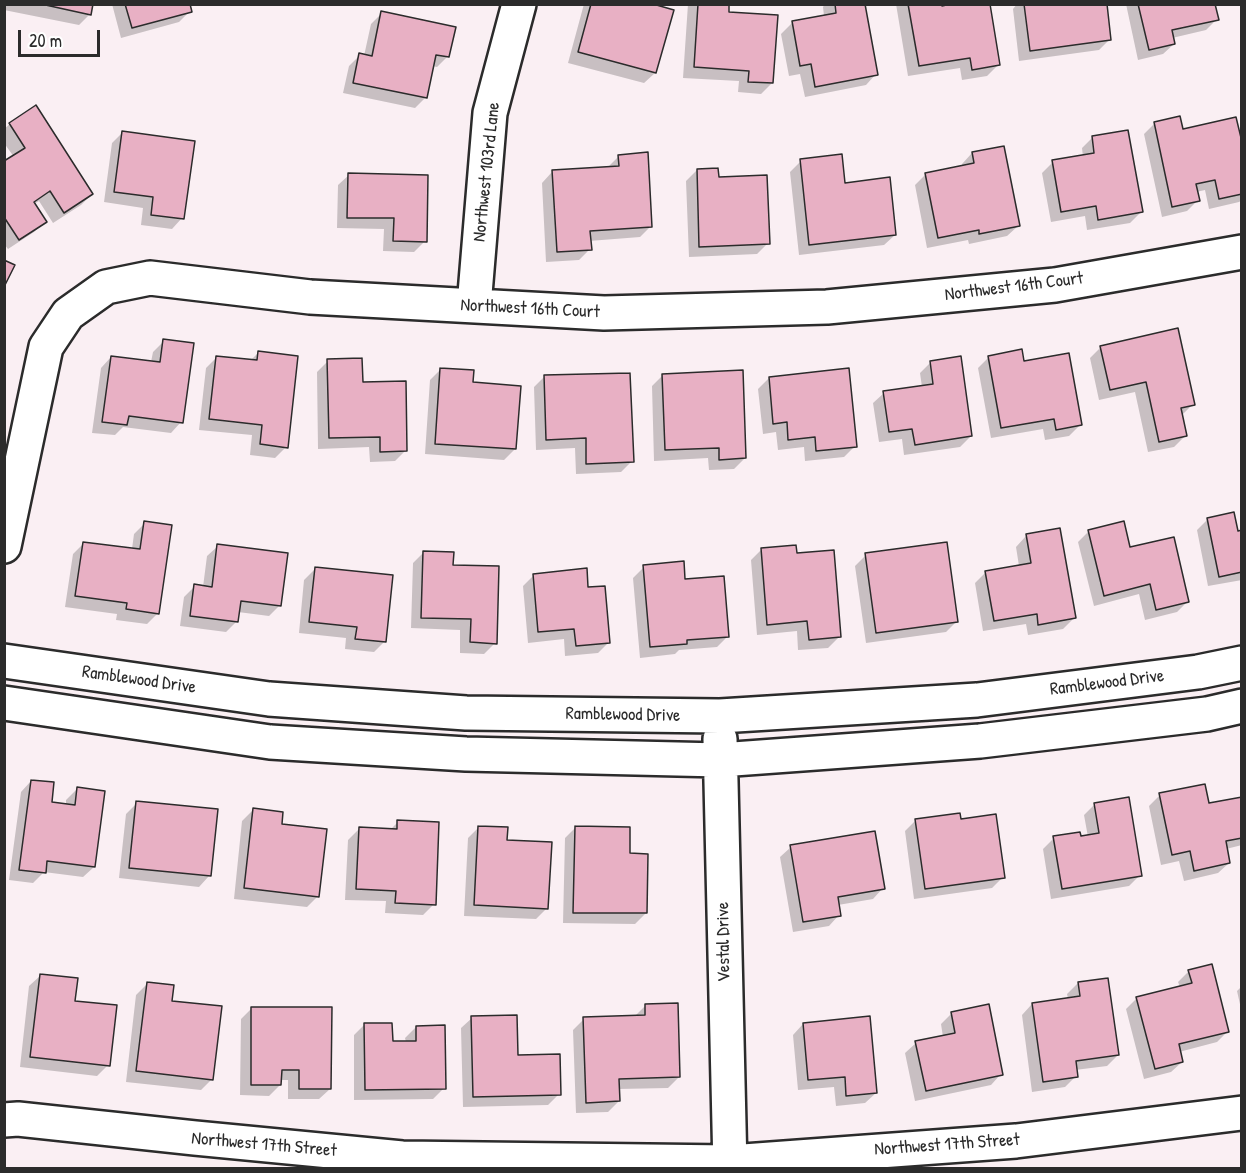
<!DOCTYPE html>
<style>
body{margin:0}
#map{position:relative;width:1246px;height:1173px;overflow:hidden;background:#faeff3;font-family:"Patrick Hand",sans-serif}
canvas{display:block}
.frame{position:absolute;inset:0;border:6px solid #2b2b2b;pointer-events:none}
.scale{position:absolute;left:18px;top:30px;width:82px;height:27px;box-sizing:border-box;border:3px solid #2b2b2b;border-top:0;padding-left:8px;font-size:18px;line-height:21px;white-space:nowrap;color:#2b2b2b;-webkit-text-stroke:4px #fff;paint-order:stroke}
</style>
<div id="map">
<canvas width="1246" height="1173"></canvas>
<div class="frame"></div>
<div class="scale">20 m</div>
</div>
<script>
const ctx = document.querySelector('canvas').getContext('2d');
ctx.lineJoin = 'round';
function fillPath(path, color) { ctx.fillStyle = color; ctx.fill(path, 'evenodd'); }
const poly = rows => new Path2D(rows.map(r => 'M' + r).join(''));
function trace(path, color, width, dash) { ctx.strokeStyle = color; ctx.lineWidth = width; ctx.lineCap = dash ? 'butt' : 'round'; ctx.setLineDash(dash || []); ctx.stroke(path); }
function drawText(font, color, halo, rows, align = 'center') {
  ctx.font = font + ' "Patrick Hand",sans-serif'; ctx.lineWidth = 4.5; ctx.setLineDash([]); ctx.textBaseline = 'middle'; ctx.strokeStyle = halo; ctx.fillStyle = color; for (const [text, x, y, turn = 0] of rows) {
    ctx.save(); ctx.translate(x, y); ctx.rotate((+turn || 0) * Math.PI / 180); ctx.textAlign = isNaN(turn) ? turn : align; if (halo) ctx.strokeText(text, 0, 0); ctx.fillText(text, 0, 0); ctx.restore();
  }
}
const shadow = poly([
 [4,4,92,4,90,14,79,25,4,10],
 [112,4,188,4,190,11,179,22,121,38],
 [584,4,648,4,655,73,644,83,568,63],
 [688,4,728,4,727,13,772,83,761,94,738,92,739,81,683,78],
 [825,4,863,4,876,74,866,85,805,97,800,74,789,76,781,34,792,23,824,16,823,7],
 [896,4,941,4,941,8,998,65,987,76,962,80,960,68,908,76],
 [1017,4,1105,4,1110,39,1099,50,1019,61,1013,9],
 [1126,4,1214,4,1217,19,1206,30,1172,38,1174,44,1163,54,1138,60],
 [382,13,448,56,437,67,432,66,426,97,415,108,343,93,349,66,360,55,364,56,371,24],
 [1155,123,1242,150,1242,200,1239,202,1209,209,1205,190,1196,192,1198,200,1187,211,1162,217,1144,134],
 [10,124,92,194,81,205,53,223,39,201,34,204,45,222,34,232,8,249,4,244,4,163,14,157,4,143,4,129],
 [122,133,182,218,172,229,141,225,143,208,104,202,112,143],
 [1092,138,1141,212,1130,223,1087,230,1085,216,1051,222,1042,173,1053,162,1083,157,1082,148],
 [972,153,1018,226,1007,236,969,244,968,240,927,248,915,185,926,174,962,167,962,164],
 [619,156,651,226,640,237,589,241,590,249,579,260,546,262,542,183,552,172,608,167],
 [801,161,843,185,895,235,884,245,799,255,790,172],
 [697,170,717,179,768,243,757,254,689,257,686,181],
 [349,175,425,241,414,252,383,251,384,229,337,228,338,185],
 [164,341,181,422,171,433,123,427,115,435,92,433,101,368,111,357,151,362,153,352],
 [1101,347,1193,404,1182,415,1185,436,1174,447,1148,452,1135,392,1099,400,1090,358],
 [258,353,286,447,275,458,250,455,252,435,199,430,206,368,217,357,250,361],
 [989,357,1023,363,1080,425,1069,436,1045,440,1043,429,991,438,978,368],
 [328,361,362,383,406,450,395,461,370,462,369,447,318,449,317,372],
 [931,362,971,436,960,447,904,455,902,439,879,442,873,403,884,393,922,387,920,373],
 [441,369,471,384,515,449,504,460,425,454,430,380],
 [662,376,745,458,734,469,709,470,708,458,654,461,652,386],
 [544,377,632,461,621,472,576,474,575,448,536,450,534,387],
 [769,378,855,446,844,457,805,461,804,447,778,450,776,432,763,434,758,389],
 [1208,519,1237,533,1242,532,1242,580,1208,586,1197,530],
 [145,523,158,613,147,624,116,620,117,614,65,607,73,554,84,543,132,549,134,534],
 [1089,531,1129,549,1188,601,1177,612,1145,620,1139,594,1094,606,1078,542],
 [1026,536,1074,618,1063,629,1028,635,1026,624,983,631,975,583,986,572,1019,566,1016,547],
 [218,546,280,605,269,616,238,612,237,621,226,632,180,626,184,597,195,586,203,587,207,556],
 [762,549,795,554,839,637,828,648,798,650,797,631,757,635,751,560],
 [424,552,452,566,495,643,484,654,460,653,460,630,411,628,413,563],
 [866,555,957,621,946,632,866,643,855,566],
 [644,567,684,581,728,636,717,647,679,650,675,654,640,658,633,578],
 [315,569,385,641,374,652,345,649,346,638,299,633,304,580],
 [534,575,587,589,609,642,598,653,565,656,564,639,528,643,523,586],
 [31,781,50,803,66,805,66,800,77,789,94,867,83,877,44,872,33,883,9,880,21,792],
 [1160,795,1208,805,1242,798,1242,845,1226,849,1229,863,1218,873,1184,881,1179,861,1161,865,1149,806],
 [137,803,209,876,199,887,119,878,126,814],
 [1095,804,1140,875,1129,886,1051,899,1043,849,1054,838,1080,838,1088,837,1084,815],
 [253,810,280,826,318,896,307,907,234,899,242,821],
 [916,820,960,821,1003,877,992,888,914,899,905,831],
 [398,822,434,904,423,915,385,913,386,901,345,900,348,840,359,829,390,830],
 [479,827,506,842,547,908,536,919,464,916,468,838],
 [575,828,628,855,646,913,635,924,563,923,565,838],
 [791,847,883,888,873,899,838,905,839,915,829,926,793,932,780,857],
 [1189,971,1228,1031,1217,1042,1179,1052,1182,1062,1171,1072,1144,1079,1126,1009,1137,998,1180,987,1178,982],
 [40,976,74,1002,108,1065,97,1076,20,1067,29,986],
 [1078,983,1118,1055,1107,1066,1075,1070,1076,1076,1065,1087,1032,1092,1022,1015,1032,1004,1068,999,1067,994],
 [147,984,171,1002,212,1079,201,1090,126,1082,136,995],
 [1242,986,1242,1013,1237,991],
 [646,1005,679,1077,668,1088,618,1089,619,1101,608,1112,576,1113,573,1030,584,1019,635,1016],
 [252,1008,330,1089,319,1099,288,1099,288,1080,280,1080,280,1085,269,1096,240,1095,241,1019],
 [952,1013,1001,1074,991,1085,915,1101,905,1053,916,1043,943,1037,941,1024],
 [472,1018,559,1094,548,1105,463,1107,461,1028],
 [803,1024,876,1093,865,1103,836,1106,834,1087,798,1090,793,1035],
 [364,1025,391,1043,406,1042,405,1038,416,1027,444,1088,433,1099,354,1100,354,1035]
]);
const building = poly([
 [41,4,93,4,91,15,41,4],
 [125,4,190,4,192,12,132,28,125,4],
 [591,4,653,4,674,10,656,73,578,52,591,4],
 [698,4,729,4,729,12,778,15,773,83,748,82,749,71,694,67,698,4],
 [835,4,865,4,878,75,815,87,811,64,800,66,792,21,836,13,835,4],
 [908,4,942,4,942,6,951,4,990,4,1000,65,972,70,970,58,919,66,908,4],
 [1024,4,1107,4,1111,40,1030,51,1024,4],
 [1138,4,1215,4,1219,20,1172,30,1175,44,1149,50,1138,4],
 [381,11,456,27,449,57,436,55,427,98,353,83,359,53,372,56,381,11],
 [36,105,93,194,64,213,50,191,34,202,47,222,19,240,4,217,4,161,25,148,9,123,36,105],
 [1180,116,1183,129,1236,117,1242,142,1242,194,1219,199,1215,180,1196,184,1200,201,1172,207,1154,122,1180,116],
 [1128,130,1143,212,1098,220,1096,206,1061,212,1052,160,1094,153,1092,136,1128,130],
 [122,131,195,141,184,219,151,215,153,197,114,192,122,131],
 [1004,146,1020,226,979,234,979,230,938,238,925,173,974,163,972,152,1004,146],
 [648,152,652,227,590,231,592,250,557,252,552,170,619,166,618,155,648,152],
 [842,154,845,183,890,177,896,235,809,245,800,159,842,154],
 [718,168,719,177,767,175,770,244,699,247,697,169,718,168],
 [348,173,428,175,427,242,393,241,394,218,347,218,348,173],
 [4,260,15,265,4,287,4,260],
 [1178,328,1195,405,1181,408,1187,436,1159,442,1146,382,1110,390,1100,346,1178,328],
 [163,339,194,343,183,423,129,416,127,425,102,422,111,356,160,362,163,339],
 [1022,349,1024,361,1069,353,1082,425,1056,430,1054,419,1001,428,988,356,1022,349],
 [258,351,298,356,288,448,260,444,262,425,209,419,216,356,257,360,258,351],
 [961,356,972,436,915,445,912,429,889,432,883,391,933,384,930,361,961,356],
 [362,358,363,382,406,381,407,451,380,452,380,437,329,438,327,359,362,358],
 [440,368,474,370,473,382,521,386,516,449,435,444,440,368],
 [849,368,857,447,816,451,815,437,788,440,787,422,773,424,769,377,849,368],
 [743,370,746,458,719,460,719,448,665,450,662,374,743,370],
 [630,373,634,462,586,464,586,438,546,440,544,375,630,373],
 [1234,512,1238,531,1242,530,1242,572,1219,577,1207,518,1234,512],
 [144,521,172,525,159,614,126,609,127,603,75,596,83,542,140,549,144,521],
 [1124,521,1130,547,1174,537,1189,602,1156,610,1150,584,1104,596,1088,530,1124,521],
 [1060,528,1076,618,1038,625,1037,614,994,621,985,571,1031,563,1026,534,1060,528],
 [947,542,958,622,876,633,865,553,947,542],
 [217,544,288,553,281,606,241,601,238,622,190,616,194,584,212,587,217,544],
 [796,545,797,553,834,550,841,637,809,640,807,621,767,625,761,548,796,545],
 [423,551,454,552,453,565,499,566,497,644,470,642,471,619,421,618,423,551],
 [684,561,685,579,724,576,729,637,687,640,687,644,650,647,643,565,684,561],
 [315,567,393,575,386,642,355,639,357,627,309,622,315,567],
 [587,568,588,587,605,586,610,643,576,646,574,629,538,632,533,574,587,568],
 [31,780,54,782,52,802,75,805,77,787,105,791,95,867,47,861,46,873,19,870,31,780],
 [1205,784,1209,803,1242,797,1242,838,1226,841,1230,863,1194,871,1190,851,1172,855,1159,793,1205,784],
 [1129,797,1142,876,1062,889,1053,836,1080,832,1081,836,1099,833,1094,803,1129,797],
 [136,801,218,809,211,876,129,868,136,801],
 [253,808,283,812,282,824,327,829,319,897,244,888,253,808],
 [960,813,961,819,996,814,1005,878,925,889,915,819,960,813],
 [397,820,439,822,436,905,395,903,396,891,356,889,359,827,397,829,397,820],
 [478,826,508,827,507,840,552,842,548,909,474,905,478,826],
 [575,826,630,827,630,853,648,854,647,913,573,913,575,826],
 [875,831,885,889,838,897,841,916,803,922,790,845,875,831],
 [1212,964,1229,1032,1179,1044,1183,1062,1155,1069,1136,997,1192,983,1188,970,1212,964],
 [40,974,78,978,75,1001,117,1005,110,1066,30,1057,40,974],
 [1108,978,1119,1055,1076,1061,1078,1077,1043,1082,1032,1003,1080,996,1078,982,1108,978],
 [147,982,174,985,172,1001,222,1006,213,1080,136,1071,147,982],
 [678,1003,680,1077,619,1079,620,1101,586,1103,583,1017,645,1015,645,1004,678,1003],
 [989,1004,1003,1075,926,1091,915,1041,955,1033,951,1012,989,1004],
 [251,1007,332,1007,331,1089,299,1089,299,1070,282,1070,281,1085,251,1085,251,1007],
 [517,1015,518,1055,560,1054,561,1095,473,1097,471,1016,517,1015],
 [870,1016,877,1093,846,1096,845,1077,808,1080,803,1023,870,1016],
 [364,1023,392,1023,393,1041,416,1041,416,1026,445,1025,446,1089,365,1090,364,1023]
]);
const minor = poly([
 [474,306,490,113,519,4],
 [4,546,46,347,68,314,106,287,150,278,310,297,604,313,827,307,1055,285,1242,252],
 [4,661,269,699,466,713,720,716,977,700,1198,672,1242,663],
 [4,703,270,742,466,754,720,760,980,741,1207,714,1242,706],
 [720,739,730,1168],
 [4,1120,18,1119,195,1138,402,1158,730,1162,1016,1141,1242,1113]
]);
const streetNames = [
 ["Northwest 103rd Lane",487,172,-84],
 ["Northwest 16th Court",1014,287,-7],
 ["Northwest 16th Court",530,309,3],
 ["Ramblewood Drive",139,680,8],
 ["Ramblewood Drive",1107,683,-7],
 ["Ramblewood Drive",623,715,1],
 ["Vestal Drive",724,942,-91],
 ["Northwest 17th Street",264,1145,5],
 ["Northwest 17th Street",947,1145,-4]
];
fillPath(shadow, '#0003');
fillPath(building, '#e8b0c4');
trace(building, '#2b2b2b', 1.5);
trace(minor, '#2b2b2b', 38);
trace(minor, '#fff', 33);
drawText('18px', '#2b2b2b', '#fff', streetNames);
</script>
